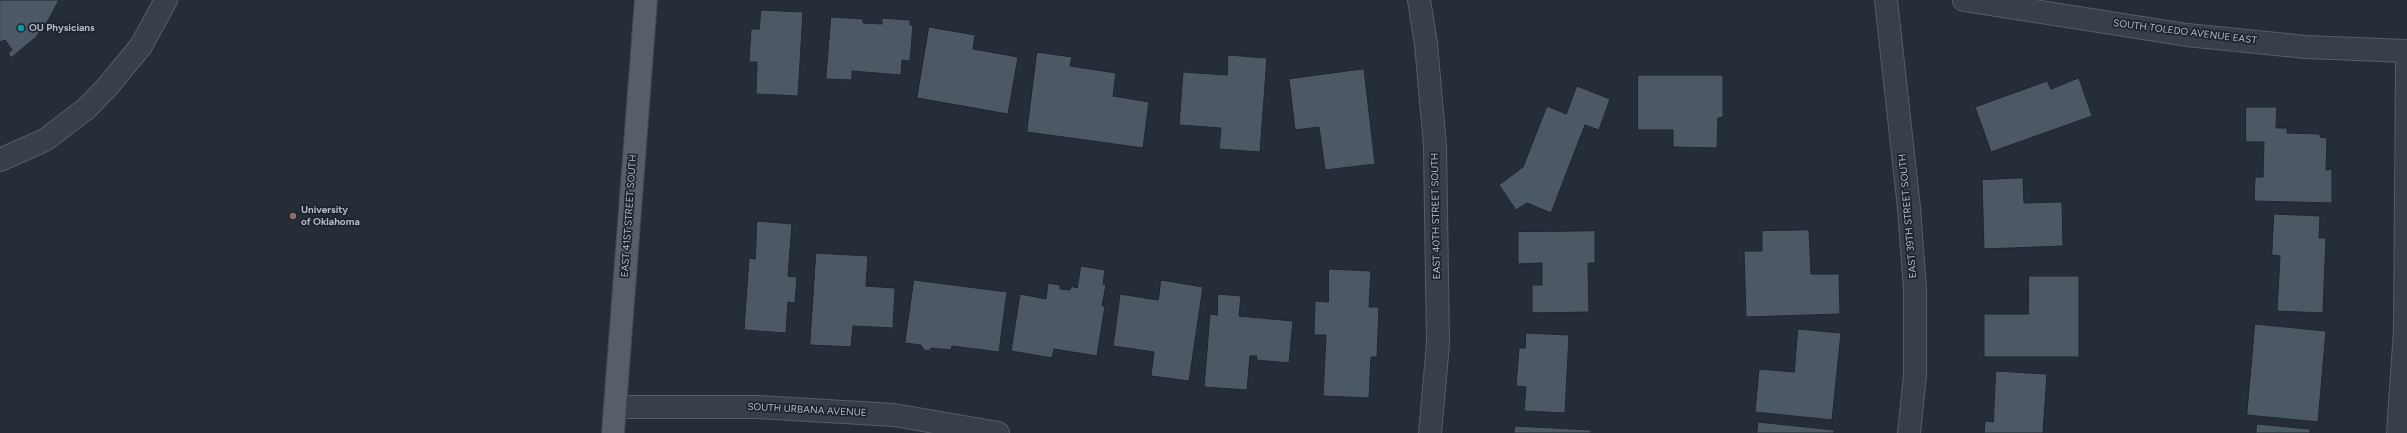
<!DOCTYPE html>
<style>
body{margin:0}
canvas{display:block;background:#242d38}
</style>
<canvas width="2407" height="433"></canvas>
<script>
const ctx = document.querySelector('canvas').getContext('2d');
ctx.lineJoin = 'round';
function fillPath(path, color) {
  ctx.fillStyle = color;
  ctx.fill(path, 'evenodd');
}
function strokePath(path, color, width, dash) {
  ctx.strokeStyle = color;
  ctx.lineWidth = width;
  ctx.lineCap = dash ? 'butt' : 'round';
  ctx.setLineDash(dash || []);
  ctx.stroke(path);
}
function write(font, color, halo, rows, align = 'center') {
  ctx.font = font + ' Figtree,sans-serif';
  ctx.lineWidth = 3.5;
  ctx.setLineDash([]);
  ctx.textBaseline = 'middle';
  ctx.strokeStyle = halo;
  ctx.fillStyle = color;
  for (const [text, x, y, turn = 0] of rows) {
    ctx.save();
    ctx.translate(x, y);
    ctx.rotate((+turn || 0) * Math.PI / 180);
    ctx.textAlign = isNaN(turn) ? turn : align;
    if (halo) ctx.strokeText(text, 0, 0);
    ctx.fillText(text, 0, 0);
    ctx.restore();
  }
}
const building = new Path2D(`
 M0,0H59L49,19L36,37L11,58L8,53L12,50L5,40L0,42Z
 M761,10L803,12L798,96L756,94L757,62H749L751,29H759Z
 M831,17L863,19V23L882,24V18L910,20V25H913L910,61L902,60L901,75L852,71V80L826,79Z
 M929,27L975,35L973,49L1018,57L1008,114L917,98Z
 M1037,52L1072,57L1070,66L1116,73L1113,96L1149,102L1143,148L1027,132Z
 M1228,55L1267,58L1260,152L1219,149L1221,128L1179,125L1183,72L1227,75Z
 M1364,69L1375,164L1325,170L1319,127L1295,130L1289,79Z
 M1638,75H1723V117L1718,118L1717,148L1673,147V130H1638Z
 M2079,78L2092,116L1991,152L1975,107L2047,81L2051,89Z
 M1577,86L1610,99L1599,130L1585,125L1551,213L1527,203L1516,210L1499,185L1523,167L1547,106L1566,114Z
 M2246,107H2277L2276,128H2287V133L2320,134V137L2327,138L2326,170L2332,169V203L2254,201L2255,177H2263L2264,142H2246Z
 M2023,178L2024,203L2062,202L2063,246L1984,249L1982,180Z
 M2274,214L2320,216L2319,238H2326L2323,313L2277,311L2280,256L2272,255Z
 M757,221L792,224L788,276L797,277L795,303L788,302L786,333L744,330L749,258L755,259Z
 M1809,230L1811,274H1839L1840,314L1746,317L1744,251H1762V231Z
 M1595,231V263H1588L1589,312L1532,313V285H1542V263L1518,264V232Z
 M816,253L868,256L866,286L895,288L893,328L853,326L851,347L810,345Z
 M1081,266L1105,270L1103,284L1106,285L1102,306H1105L1097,356L1054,349L1052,358L1011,351L1020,294L1046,299L1048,283L1060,285V289L1070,290L1071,286L1077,288Z
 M1329,269L1371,271L1369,307H1379L1377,357H1371L1369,398L1323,396L1326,335H1314L1315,301L1328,302Z
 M2029,276H2079V357H1984V314H2028Z
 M914,280L1007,292L999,352L952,346L951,350L931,348L929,351L924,350L921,345L905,343Z
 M1161,280L1203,287L1189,381L1151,376L1154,352L1113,346L1120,294L1158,300Z
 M1218,294L1241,296L1239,316L1293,321L1289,363L1256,360L1257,356H1250L1247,390L1204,387L1210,314L1217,315Z
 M2255,324L2326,331L2318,422L2247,415Z
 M1798,329L1841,333L1832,420L1755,412L1759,369L1794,372Z
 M1526,333L1569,335L1565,413L1524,411L1526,387L1516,386L1519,348H1525Z
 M1996,371L2047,374L2043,433H1984L1985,421L1993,422Z
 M1758,422L1834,430V433H1757Z
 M2257,424L2310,429V433H2256Z
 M1515,426L1591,430V433H1514Z`);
fillPath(building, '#4c5863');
strokePath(building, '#1f262f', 1);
const minor = new Path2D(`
 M1419,0L1426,44L1435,146L1438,344L1430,433
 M1886,0L1909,208L1915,289V375L1909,433
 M1964,0L2187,35L2306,47L2407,51
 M0,160L45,140L87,108L108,86L141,46L166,0
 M615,407H758L894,415L998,433
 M2398,433L2405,330L2407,65`);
const major = new Path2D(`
 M613,433L646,0`);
strokePath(minor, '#555d66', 24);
strokePath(major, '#414851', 24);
strokePath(minor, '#373f49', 22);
strokePath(major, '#555e69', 22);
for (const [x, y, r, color] of [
 [21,28,4,"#0f9aa8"],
 [293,216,4,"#8d6e63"]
]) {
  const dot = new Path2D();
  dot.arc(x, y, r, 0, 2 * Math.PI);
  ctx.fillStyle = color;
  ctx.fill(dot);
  strokePath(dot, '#1d242d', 1.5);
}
write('bold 10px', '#b2bac4', '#1d242d', [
 ["OU Physicians",29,28],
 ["University",301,210],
 ["of Oklahoma",301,222]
], 'left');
write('10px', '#b2bac4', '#1d242d', [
 ["SOUTH TOLEDO AVENUE EAST",2185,32,7],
 ["EAST 41ST STREET SOUTH",629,216,-86],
 ["EAST 40TH STREET SOUTH",1436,216,-91],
 ["EAST 39TH STREET SOUTH",1908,216,-95],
 ["SOUTH URBANA AVENUE",807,410,3]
]);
</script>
